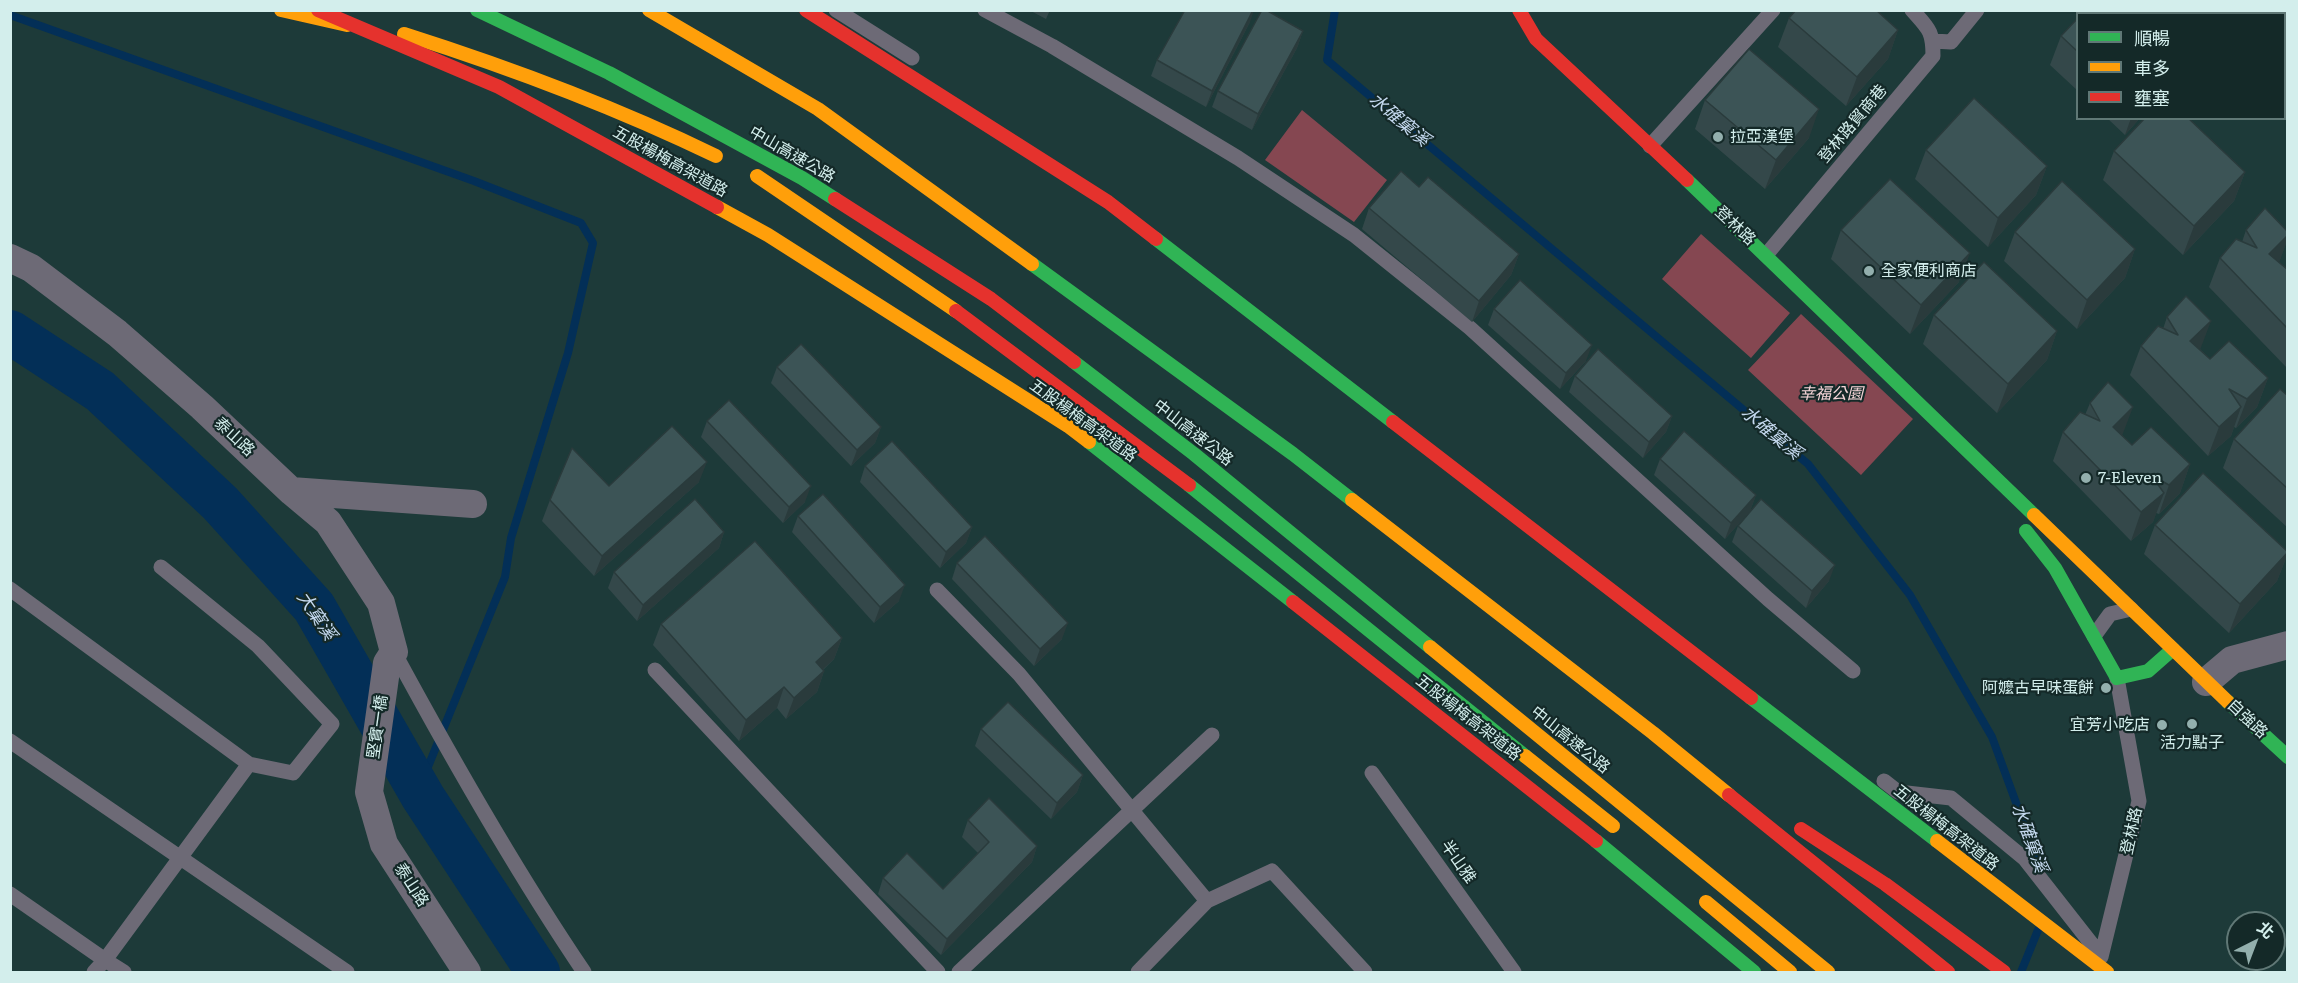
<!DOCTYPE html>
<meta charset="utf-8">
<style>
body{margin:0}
#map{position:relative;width:2298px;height:983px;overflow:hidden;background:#1d3a39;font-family:Literata,"Noto Sans TC",serif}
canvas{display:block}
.frame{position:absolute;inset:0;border:12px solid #d3eeec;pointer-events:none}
.legend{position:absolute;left:2076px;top:12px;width:210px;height:108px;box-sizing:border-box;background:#142928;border:2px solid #607876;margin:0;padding:8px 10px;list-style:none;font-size:18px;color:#d3eeec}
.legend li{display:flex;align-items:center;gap:12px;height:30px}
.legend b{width:30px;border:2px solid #607876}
.north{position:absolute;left:2226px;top:911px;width:60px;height:60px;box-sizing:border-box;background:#142928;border:2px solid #607876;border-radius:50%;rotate:42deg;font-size:16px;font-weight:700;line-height:24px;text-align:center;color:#d3eeec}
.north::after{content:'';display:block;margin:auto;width:21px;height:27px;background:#93afad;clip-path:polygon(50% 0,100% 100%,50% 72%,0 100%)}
</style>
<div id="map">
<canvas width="2298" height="983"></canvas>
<div class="frame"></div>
<ul class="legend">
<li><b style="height:8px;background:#30b455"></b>順暢</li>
<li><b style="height:8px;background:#ff9f0a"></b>車多</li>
<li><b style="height:8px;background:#e5322d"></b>壅塞</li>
</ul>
<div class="north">北</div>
</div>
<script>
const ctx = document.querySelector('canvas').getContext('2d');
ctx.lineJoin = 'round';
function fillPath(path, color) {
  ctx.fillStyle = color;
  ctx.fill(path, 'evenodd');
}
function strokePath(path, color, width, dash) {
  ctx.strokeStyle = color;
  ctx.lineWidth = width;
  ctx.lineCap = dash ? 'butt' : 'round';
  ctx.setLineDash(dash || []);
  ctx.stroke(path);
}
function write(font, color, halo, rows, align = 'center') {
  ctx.font = font + ' Literata,"Noto Sans TC",serif';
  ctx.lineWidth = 4.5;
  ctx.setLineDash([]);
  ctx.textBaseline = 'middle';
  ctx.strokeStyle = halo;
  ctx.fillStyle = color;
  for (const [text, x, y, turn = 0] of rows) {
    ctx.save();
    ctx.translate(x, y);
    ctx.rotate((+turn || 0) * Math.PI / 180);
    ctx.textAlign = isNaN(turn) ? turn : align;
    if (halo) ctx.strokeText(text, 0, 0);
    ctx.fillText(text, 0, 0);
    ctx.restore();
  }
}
fillPath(new Path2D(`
 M1302,110L1387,180L1354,222L1265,160Z
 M1701,234L1790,313L1751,358L1662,279Z
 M1801,314L1913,419L1861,475L1748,370Z`), '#854751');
strokePath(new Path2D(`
 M1335,10L1327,60L1808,464L1910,595L1992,737L2041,871
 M10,15L474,181L581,223L593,243L568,353L511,538L505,577L419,789
 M2021,972L2038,930`), '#032f57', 8);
strokePath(new Path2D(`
 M10,332L100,391L220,503L314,607L423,797L538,972`), '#032f57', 44);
strokePath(new Path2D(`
 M836,10L912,58
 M985,10L1052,46L1238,158L1354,235L1470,328L1768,599L1853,671
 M1933,41L1951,42L1977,10
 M1650,146L1773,10
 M1766,255L1933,56C1933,31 1929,29 1912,10
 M10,589L249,764
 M937,590L1019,674L1207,901L1138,972
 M2094,636L2110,614L2131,609
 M394,652C453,761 515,870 584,972
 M655,670L938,972
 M10,741L347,972
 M1372,773L1514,972
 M1884,781L1898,792L1951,798L2025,859L2094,947
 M10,894L105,960L249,764L293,773L332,724L258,646L161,567
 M1207,901L1272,871L1365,972
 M2101,957L2139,801L2117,678
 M94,972L105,960L124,972
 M959,972L1212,735`), '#6d6a76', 15);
strokePath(new Path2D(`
 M10,258L31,268L117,333L202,407L291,491L328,522L381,603L394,652L387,663L369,792L384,844L467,972
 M291,491L473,504
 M2206,682L2232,660L2288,645`), '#6d6a76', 28);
strokePath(new Path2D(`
 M477,10L609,73L802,178L835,199
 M1687,180L2034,515
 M1156,239L1393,422
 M1032,264L1293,454L1352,500
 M1074,362L1194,454L1430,647
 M1189,485L1525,756
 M2026,531L2055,568L2117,678L2148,671L2173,649
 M1751,698L1937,841
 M2228,702L2288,757`), '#30b455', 14);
strokePath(new Path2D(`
 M281,10L347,25
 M649,10L818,109L1032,264
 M404,34C511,68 615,107 716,156
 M757,176L956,311
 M1352,500L1653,733L1729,795
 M2034,515L2228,702
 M1430,647L1828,972
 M1525,756L1613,826
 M1937,841L2107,972
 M1706,902L1790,972`), '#ff9f0a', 14);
strokePath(new Path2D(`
 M806,10L1108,202L1156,239
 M1519,10L1536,39L1687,180
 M835,199L991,299L1074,362
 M956,311L1189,485
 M1393,422L1751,698
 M1729,795L1948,972
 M1801,829L1885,884L2004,972`), '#e5322d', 14);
strokePath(new Path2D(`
 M1089,442L1293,602
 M1596,841L1754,972`), '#30b455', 14);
strokePath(new Path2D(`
 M717,207L768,235L1068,426L1089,442`), '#ff9f0a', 14);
strokePath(new Path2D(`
 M318,10L499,87L717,207
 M1293,602L1596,841`), '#e5322d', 14);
fillPath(new Path2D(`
 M1029,10H1050L1046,19Z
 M1789,18L1898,30L1888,59L1846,106L1778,47Z
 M2078,18V91L2050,65L2061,36Z
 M1250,22L1206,107L1151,76L1157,60Z
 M1303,31L1297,48L1252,130L1212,107L1218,91Z
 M1705,100L1809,138L1765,189L1695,129Z
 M2107,118H2140L2125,135Z
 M1926,150L2047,166L2036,195L1988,247L1915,179Z
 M2114,151L2245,172L2234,201L2183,255L2103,180Z
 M1419,187L1519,254L1511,275L1472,322L1362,229L1369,208Z
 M1841,230L1959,282L1910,334L1831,259Z
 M2246,230L2288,232V238L2279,262L2288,270L2287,368L2209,287L2220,258L2242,242Z
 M2015,232L2135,249L2125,278L2077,329L2004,261Z
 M1494,309L1586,361L1560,389L1488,325Z
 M1934,315L2057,331L2047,360L1997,413L1923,344Z
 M2167,317L2210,359L2268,378L2257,407L2236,428L2234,427L2231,436L2208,456L2130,375L2141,346L2163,329Z
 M777,367L881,427L875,443L851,466L771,383Z
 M1575,376L1672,416L1666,432L1643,458L1569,392Z
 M2288,396V528L2223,468L2234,439Z
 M2090,403L2132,445L2190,464L2180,493L2159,514L2156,513L2153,522L2131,541L2053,461L2063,432L2085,415Z
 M707,421L805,502L783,523L701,437Z
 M1660,459L1756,495L1750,511L1725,539L1654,475Z
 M865,466L972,527L966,543L940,568L860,482Z
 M699,482L594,576L542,521L550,500L609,486Z
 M798,516L899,601L874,623L792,532Z
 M2155,525L2288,552V553L2277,581L2229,633L2144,554Z
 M1738,526L1829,581L1806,608L1732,542Z
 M724,532L719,548L637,621L608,588L614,572Z
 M957,563L1062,639L1034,666L952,579Z
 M661,624L842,638L834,659L823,670L824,671L817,692L786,719L777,708L739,741L653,645Z
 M981,729L1083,775L1077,792L1051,819L975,746Z
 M968,820L1037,846L1032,862L941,955L878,894L883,878L943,889L978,853L962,837Z`), '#34484a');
fillPath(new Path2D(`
 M1253,10H1254L1250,22L1206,107L1212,91Z
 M1898,30L1888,59L1846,106L1857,77Z
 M1303,31L1297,48L1252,130L1258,114Z
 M1819,109L1809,138L1765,189L1776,160Z
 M2131,118H2140L2125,135Z
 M2047,166L2036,195L1988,247L1998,218Z
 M2245,172L2234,201L2183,255L2194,226Z
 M2288,235V238L2279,263L2269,254Z
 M2135,249L2125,278L2077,329L2087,300Z
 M1970,253L1959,282L1910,334L1921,305Z
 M1519,254L1511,275L1472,322L1479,301Z
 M2211,321L2200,350L2190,341Z
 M2057,331L2047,360L1997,413L2008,384Z
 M1592,345L1586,361L1560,389L1566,373Z
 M2268,378L2257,407L2236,428L2247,399Z
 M2133,407L2122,436L2113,427Z
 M2241,407L2231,436L2208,456L2219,427Z
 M1672,416L1666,432L1643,458L1649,442Z
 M881,427L875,443L851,466L857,450Z
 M707,462L699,482L594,576L602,556Z
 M2190,464L2180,493L2159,514L2169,485Z
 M811,486L805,502L783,523L789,507Z
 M2164,493L2153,522L2131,541L2141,512Z
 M1756,495L1750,511L1725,539L1731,523Z
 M972,527L966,543L940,568L946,552Z
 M724,532L719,548L637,621L643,605Z
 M2288,553L2277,581L2229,633L2240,604Z
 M1835,565L1829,581L1806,608L1812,591Z
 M905,585L899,601L874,623L880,607Z
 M1068,623L1062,639L1034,666L1040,649Z
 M842,638L834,659L808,683L816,662Z
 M824,671L817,692L786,719L794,698Z
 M784,687L777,708L739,741L746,720Z
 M1083,775L1077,792L1051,819L1057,803Z
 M1037,846L1032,862L941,955L947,939Z`), '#2a3b3c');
const building = new Path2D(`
 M1185,10H1253L1212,91L1157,60Z
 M1262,10H1266L1303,31L1258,114L1218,91Z
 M1796,10H1876L1898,30L1857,77L1789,18Z
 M2084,10H2132L2135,14H2081Z
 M2078,18V52L2061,36Z
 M1749,49L1819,109L1776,160L1705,100Z
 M1974,98L2047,166L1998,218L1926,150Z
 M2145,118H2188L2245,172L2194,226L2114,151Z
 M1401,171L1419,187L1428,177L1519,254L1479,301L1369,208Z
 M1890,179L1970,253L1921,305L1841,230Z
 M2062,181L2135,249L2087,300L2015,232Z
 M2265,208L2288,232V235L2269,254L2288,270V329L2220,258L2236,239L2257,248L2246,230Z
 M1984,262L2057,331L2008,384L1934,315Z
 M1520,280L1592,345L1566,373L1494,309Z
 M2186,296L2211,321L2190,341L2210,359L2229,341L2268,378L2247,399L2229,389L2241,407L2219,427L2141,346L2158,326L2178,335L2167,317Z
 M801,344L881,427L857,450L777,367Z
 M1598,349L1672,416L1649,442L1575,376Z
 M2108,382L2133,407L2113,427L2132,445L2151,427L2190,464L2169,485L2151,475L2164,493L2141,512L2063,432L2080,412L2100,421L2090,403Z
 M2280,389L2288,396V489L2234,439Z
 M729,400L811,486L789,507L707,421Z
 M672,426L707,462L602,556L550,500L572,448L609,486Z
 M1684,431L1756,495L1731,523L1660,459Z
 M892,441L972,527L946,552L865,466Z
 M2203,473L2288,552L2240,604L2155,525Z
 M823,494L905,585L880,607L798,516Z
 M695,499L724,532L643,605L614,572Z
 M1761,499L1835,565L1812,591L1738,526Z
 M985,536L1068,623L1040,649L957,563Z
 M755,541L842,638L816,662L824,671L794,698L784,687L746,720L661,624Z
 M1008,702L1083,775L1057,803L981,729Z
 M989,798L1037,846L947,939L883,878L907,853L943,889L989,842L968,820Z`);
fillPath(building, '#3c5456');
strokePath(building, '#2a3b3c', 1.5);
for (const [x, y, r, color] of [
 [1718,137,6,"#93afad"],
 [1869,271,6,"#93afad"],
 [2086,478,6,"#93afad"],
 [2106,688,6,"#93afad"],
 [2192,724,6,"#93afad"],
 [2162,725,6,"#93afad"]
]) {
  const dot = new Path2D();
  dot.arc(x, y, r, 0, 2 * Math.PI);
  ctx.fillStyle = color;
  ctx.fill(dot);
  strokePath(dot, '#142928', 2);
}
write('16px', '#d3eeec', '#142928', [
 ["登林路貿商巷",1853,124,-50],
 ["中山高速公路",792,155,30],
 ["五股楊梅高架道路",670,162,29],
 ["登林路",1735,226,43],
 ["五股楊梅高架道路",1083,421,36],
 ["中山高速公路",1193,433,38],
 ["泰山路",234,437,43],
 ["五股楊梅高架道路",1468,718,38],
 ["自強路",2247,719,43],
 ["堅實一橋",378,727,-82],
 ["中山高速公路",1570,740,39],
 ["五股楊梅高架道路",1946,828,38],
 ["登林路",2132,831,-78],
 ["半山雅",1458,862,55],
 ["泰山路",411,885,57]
]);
write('16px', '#d3eeec', '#142928', [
 ["拉亞漢堡",1730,137],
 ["全家便利商店",1881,271],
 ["7-Eleven",2098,478],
 ["阿嬤古早味蛋餅",2094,688,"right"],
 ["宜芳小吃店",2150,725,"right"],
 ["活力點子",2192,743,"center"]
], 'left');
write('italic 16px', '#f6d5d8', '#142928', [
 ["幸福公園",1831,394]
]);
write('italic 18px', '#c5d9ef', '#142928', [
 ["水確窠溪",1399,120,40],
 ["水確窠溪",1771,433,40],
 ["大窠溪",316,616,56],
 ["水確窠溪",2029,838,70]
]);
</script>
